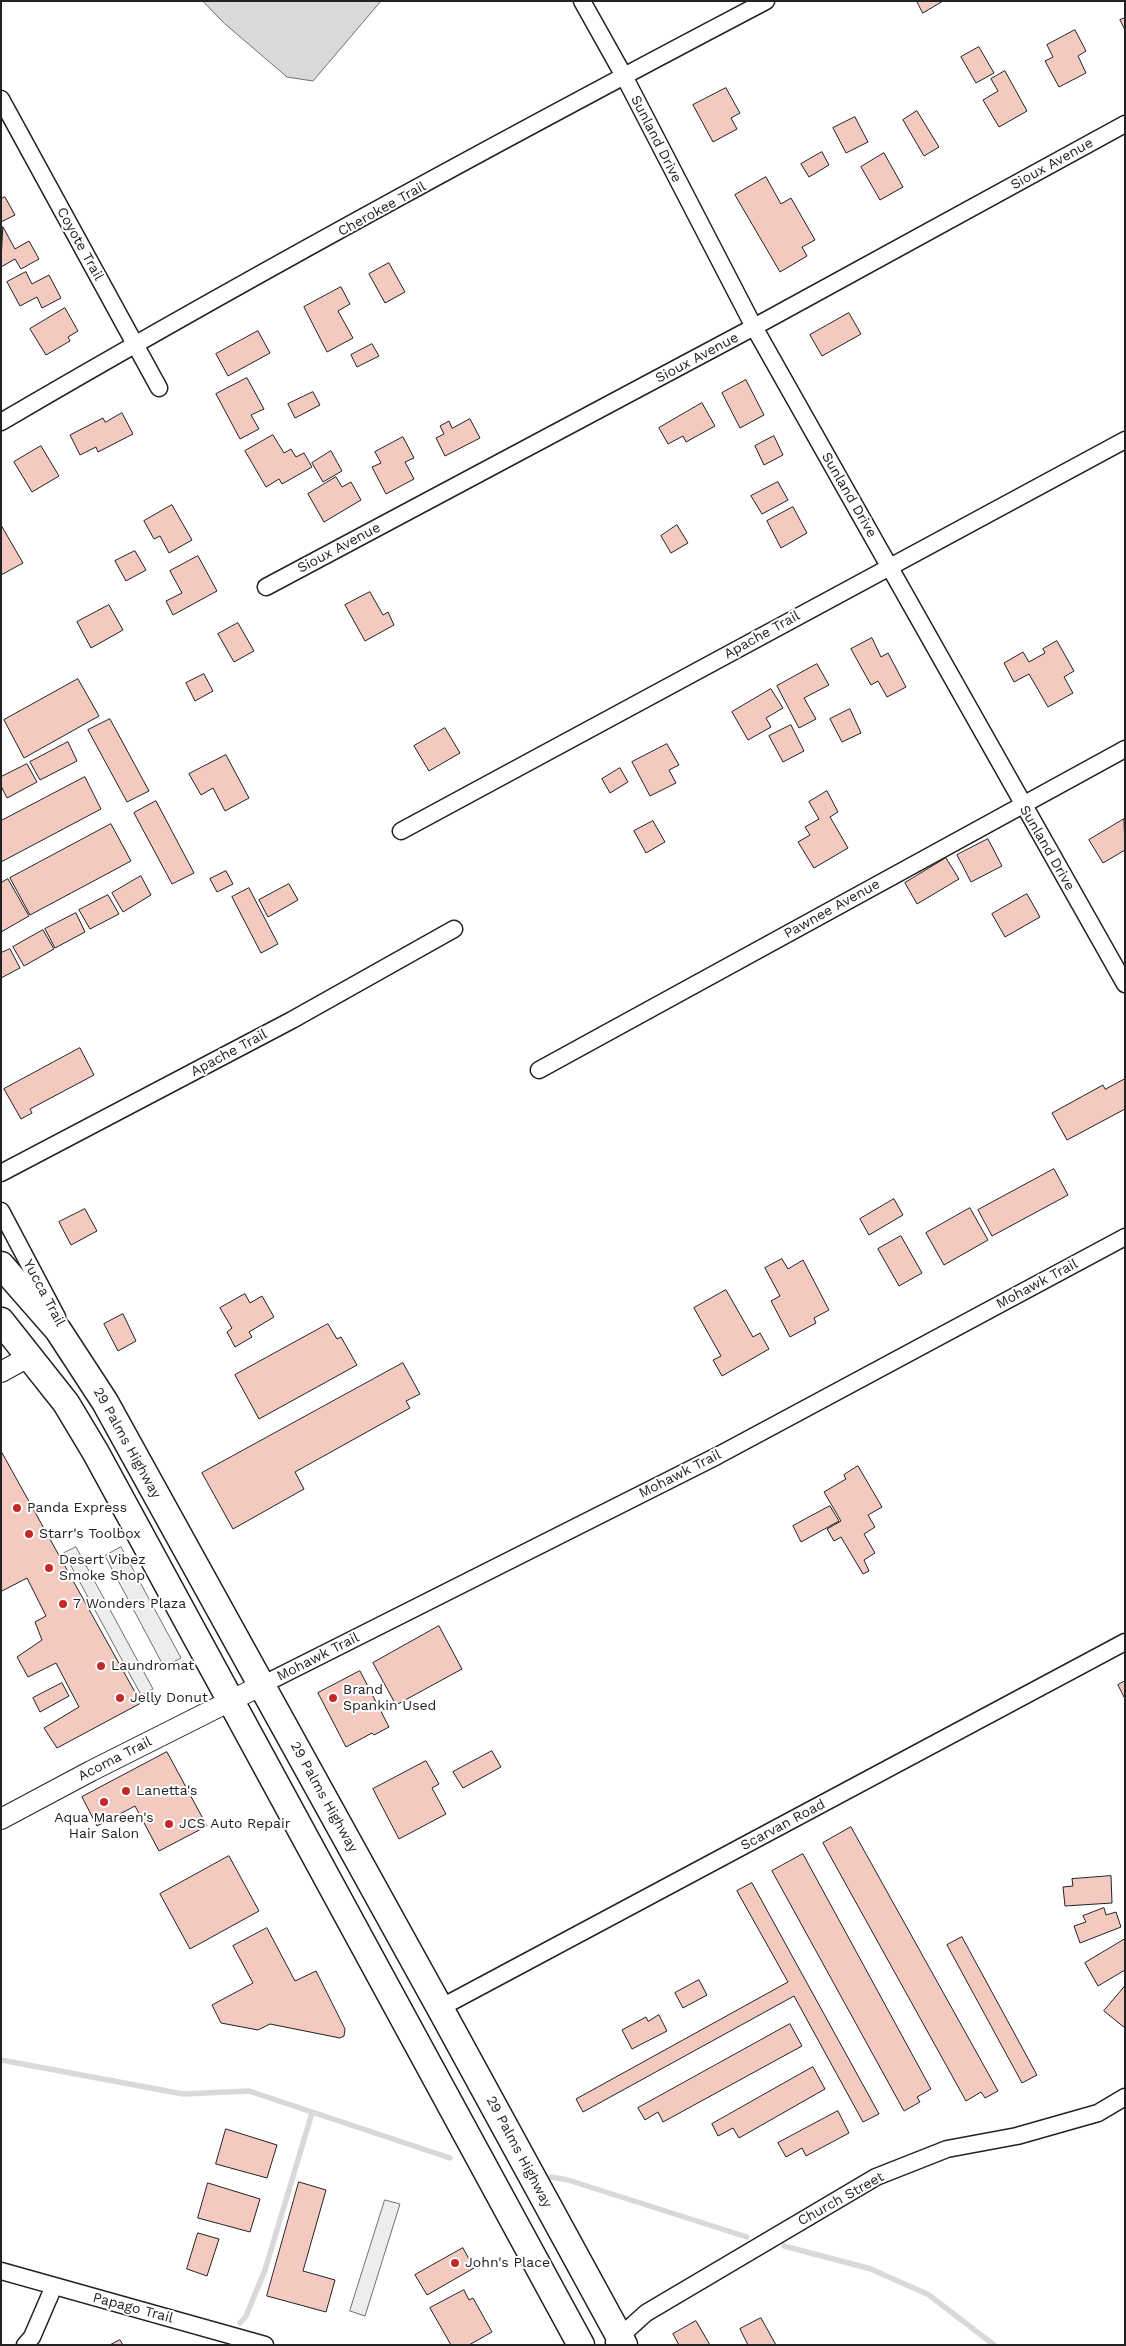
<!DOCTYPE html>
<style>
body{margin:0}
#map{position:relative;width:1126px;height:2346px;overflow:hidden;background:#fff;font-family:"Work Sans",sans-serif}
canvas{display:block}
.frame{position:absolute;inset:0;border:2px solid #222;pointer-events:none}
</style>
<div id="map">
<canvas width="1126" height="2346"></canvas>
<div class="frame"></div>
</div>
<script>
const ctx = document.querySelector('canvas').getContext('2d');
ctx.lineJoin = 'round';
function fillPath(path, color) {
  ctx.fillStyle = color;
  ctx.fill(path, 'evenodd');
}
function strokePath(path, color, width, dash) {
  ctx.strokeStyle = color;
  ctx.lineWidth = width;
  ctx.lineCap = dash ? 'butt' : 'round';
  ctx.setLineDash(dash || []);
  ctx.stroke(path);
}
function write(font, color, halo, rows, align = 'center') {
  ctx.font = font + ' "Work Sans",sans-serif';
  ctx.lineWidth = 4;
  ctx.setLineDash([]);
  ctx.textBaseline = 'middle';
  ctx.strokeStyle = halo;
  ctx.fillStyle = color;
  for (const [text, x, y, turn = 0] of rows) {
    ctx.save();
    ctx.translate(x, y);
    ctx.rotate((+turn || 0) * Math.PI / 180);
    ctx.textAlign = isNaN(turn) ? turn : align;
    if (halo) ctx.strokeText(text, 0, 0);
    ctx.fillText(text, 0, 0);
    ctx.restore();
  }
}
const parking = new Path2D(`
 M76,1547L153,1689L141,1695L64,1553Z
 M121,1547L181,1658L164,1667L105,1556Z
 M385,2200L400,2204L365,2316L350,2311Z`);
fillPath(parking, '#ededed');
strokePath(parking, '#6f6f6f', 1);
const water = new Path2D(`
 M203,1H381L313,81L287,77L225,24Z`);
fillPath(water, '#d9d9d9');
strokePath(water, '#6f6f6f', 1);
strokePath(new Path2D(`
 M1,2060L183,2094L249,2091L450,2158
 M551,2177L568,2180L747,2237
 M784,2246L871,2269L929,2295L994,2345
 M240,2323L246,2316L265,2270L312,2113`), '#d9d9d9', 5.5);
const building = new Path2D(`
 M917,1H943L923,13Z
 M1125,18V30L1120,20Z
 M1075,30L1086,51L1078,56L1086,73L1059,87L1045,61L1053,57L1047,45Z
 M979,47L994,73L976,83L961,57Z
 M1005,71L1027,111L999,127L983,100L998,91L991,79Z
 M726,88L740,113L731,118L737,129L713,142L693,105Z
 M917,111L939,147L924,156L903,120Z
 M855,117L868,142L846,153L833,128Z
 M822,152L829,165L809,177L801,164Z
 M884,153L903,187L880,200L861,167Z
 M766,177L781,204L791,198L815,240L802,247L807,256L780,272L735,195Z
 M5,197L15,215L1,222V199Z
 M3,227L15,249L29,241L39,259L21,269L15,259L1,267Z
 M389,263L405,292L385,303L369,274Z
 M26,272L32,284L49,275L61,298L42,308L37,297L20,306L7,282Z
 M341,287L350,304L338,311L353,338L327,352L304,307Z
 M65,308L78,331L68,337L70,341L46,355L30,329Z
 M849,313L861,334L822,356L810,335Z
 M258,331L270,353L228,376L216,354Z
 M372,344L379,356L357,367L351,355Z
 M247,378L264,409L251,415L259,429L240,439L216,394Z
 M746,380L764,415L740,428L722,393Z
 M313,392L320,405L295,418L288,404Z
 M702,403L715,426L686,442L683,436L668,444L659,428Z
 M122,413L133,434L98,452L96,447L80,455L70,435L103,418L105,422Z
 M470,419L480,438L445,456L436,438L444,434L440,426L449,421L452,428Z
 M273,435L284,453L291,449L296,457L304,453L312,467L282,484L279,479L266,487L245,451Z
 M774,436L783,455L764,465L755,446Z
 M403,437L414,458L405,462L414,479L386,494L372,467L381,463L375,452Z
 M41,446L59,476L32,492L14,462Z
 M331,451L342,471L323,482L312,463Z
 M336,477L342,487L351,482L361,500L324,522L308,494Z
 M778,482L788,500L762,514L751,496Z
 M172,505L192,540L169,553L160,536L154,539L144,521Z
 M793,507L807,533L781,548L767,521Z
 M1,525L23,563L1,575Z
 M677,525L688,543L671,553L661,536Z
 M135,551L146,570L126,581L115,561Z
 M198,556L217,591L173,615L166,601L182,593L170,571Z
 M370,592L383,615L388,612L394,625L365,641L345,605Z
 M109,605L123,630L91,648L77,622Z
 M238,623L254,651L234,662L218,634Z
 M872,638L881,657L888,653L906,687L887,697L878,681L871,685L851,649Z
 M1057,641L1074,671L1064,677L1073,693L1048,707L1029,674L1014,682L1004,663L1023,652L1029,662L1045,653L1043,649Z
 M817,664L829,685L804,698L816,719L799,728L777,686Z
 M204,674L213,691L195,701L186,683Z
 M78,679L99,716L24,758L4,720Z
 M771,689L783,708L766,718L771,727L748,740L732,712Z
 M850,709L861,733L842,742L830,719Z
 M110,719L149,791L127,802L88,730Z
 M791,725L804,751L783,762L769,736Z
 M445,728L460,753L429,771L414,746Z
 M68,742L77,761L40,780L30,762Z
 M667,744L679,765L669,770L676,783L650,796L632,762Z
 M226,755L249,798L225,811L213,788L201,795L189,774Z
 M27,764L37,782L7,798L1,786V777Z
 M620,768L628,782L610,793L602,779Z
 M85,777L101,809L1,862V821Z
 M827,791L838,812L830,817L848,848L814,868L798,842L810,835L805,827L819,819L809,802Z
 M156,801L194,873L172,884L134,813Z
 M1124,819L1125,850L1103,863L1089,840Z
 M653,821L665,842L646,853L634,831Z
 M111,824L131,861L30,915L10,878Z
 M988,839L1002,866L971,882L957,855Z
 M946,858L959,879L917,904L905,883Z
 M226,871L233,884L217,892L210,879Z
 M141,876L151,895L123,912L112,893Z
 M8,879L29,916L1,932V883Z
 M289,884L298,900L268,917L259,900Z
 M249,888L278,944L261,953L232,897Z
 M1027,894L1040,917L1005,937L992,914Z
 M108,895L119,914L90,929L79,910Z
 M76,913L85,932L55,948L45,929Z
 M43,930L54,949L24,966L13,947Z
 M10,949L20,968L1,978V953Z
 M80,1048L94,1075L30,1109L32,1113L21,1119L4,1089Z
 M1125,1079V1109L1067,1140L1052,1113L1103,1085L1105,1089Z
 M1054,1169L1068,1195L992,1236L978,1210Z
 M894,1199L903,1215L869,1235L860,1219Z
 M970,1208L988,1240L944,1265L926,1233Z
 M85,1209L97,1231L71,1245L59,1222Z
 M901,1236L922,1273L899,1286L878,1249Z
 M782,1259L788,1269L803,1260L829,1310L814,1318L816,1323L790,1337L771,1301L780,1296L765,1268Z
 M726,1290L753,1337L760,1333L769,1349L722,1376L713,1360L721,1356L694,1308Z
 M245,1294L250,1303L262,1296L274,1317L249,1332L252,1337L235,1347L227,1332L232,1328L220,1308Z
 M123,1314L136,1341L118,1351L104,1324Z
 M328,1324L337,1339L341,1337L357,1365L259,1419L235,1375Z
 M403,1363L420,1394L406,1401L410,1408L295,1472L304,1489L233,1529L202,1473Z
 M1,1451L141,1703L57,1748L44,1728L79,1707L56,1663L28,1677L17,1657L42,1640L35,1622L46,1616L27,1578L2,1591L1,1590Z
 M858,1466L882,1507L868,1515L875,1527L864,1534L875,1553L864,1560L869,1571L863,1574L841,1537L834,1541L827,1529L841,1521L824,1492L846,1479L844,1475Z
 M830,1506L839,1521L801,1542L793,1526Z
 M439,1626L462,1669L396,1705L373,1663Z
 M360,1671L389,1727L374,1735L372,1733L346,1747L318,1693Z
 M1125,1681V1699L1118,1685Z
 M62,1683L69,1696L40,1712L33,1698Z
 M492,1751L501,1767L463,1788L453,1772Z
 M167,1752L207,1826L159,1851L135,1806L97,1826L82,1797Z
 M426,1761L439,1784L432,1788L446,1814L399,1839L373,1789Z
 M851,1827L998,2091L985,2098L981,2092L966,2101L823,1843Z
 M803,1854L931,2089L917,2097L920,2102L904,2111L772,1871Z
 M229,1856L259,1911L190,1949L160,1894Z
 M1111,1876L1112,1903L1065,1906L1063,1887L1073,1886L1072,1879Z
 M752,1883L879,2114L863,2122L794,1996L583,2112L576,2099L788,1982L737,1891Z
 M1104,1908L1106,1915L1116,1912L1121,1927L1080,1943L1074,1926L1086,1922L1083,1916Z
 M267,1928L295,1981L316,1971L345,2029L344,2036L340,2038L270,2024L258,2030L221,2023L212,2005L253,1983L233,1946Z
 M962,1937L1037,2075L1022,2083L947,1945Z
 M1125,1939V1970L1098,1986L1085,1963Z
 M699,1980L707,1995L683,2008L675,1993Z
 M1125,1986V2028L1104,2011Z
 M659,2015L667,2031L632,2049L622,2030L646,2017L648,2021Z
 M790,2024L802,2046L663,2122L658,2112L645,2120L638,2108Z
 M813,2067L825,2089L739,2138L733,2128L718,2136L712,2124Z
 M838,2111L849,2133L806,2156L802,2148L786,2157L778,2143Z
 M226,2129L277,2145L267,2178L216,2164Z
 M299,2182L326,2190L303,2271L335,2280L326,2312L267,2296Z
 M208,2183L260,2199L250,2232L198,2218Z
 M198,2233L219,2239L207,2276L187,2269Z
 M463,2248L474,2268L427,2295L415,2275Z
 M464,2290L469,2300L473,2298L492,2332L469,2345H451L430,2308Z
 M761,2318L776,2345H748L740,2329Z
 M696,2321L710,2345H679L673,2334Z
 M120,2340L123,2345H110Z`);
fillPath(building, '#f3c9c0');
strokePath(building, '#222', 1);
const minor = new Path2D(`
 M582,1L624,76L754,327L1125,984
 M1,99L159,388
 M1,422C252,275 509,136 766,1
 M266,587L754,327L1125,124
 M401,831L1125,440
 M539,1070L1125,749
 M1,1173L292,1020L454,929
 M1,1211L57,1317
 M262,1685L717,1456L1125,1237
 M440,2008L1125,1642
 M1,2271L265,2345
 M614,2342L646,2313L876,2177L947,2149L1017,2136L1098,2113L1125,2097
 M25,2345L32,2337L54,2286`);
const tertiary = new Path2D(`
 M1,1372L30,1356
 M1,1819L91,1771L262,1685`);
const primary = new Path2D(`
 M1,1265L58,1330L105,1402L440,2008L624,2345
 M1,1321L66,1403L96,1453L581,2345`);
strokePath(minor, '#222', 19);
strokePath(tertiary, '#222', 22);
strokePath(primary, '#222', 29);
strokePath(minor, '#fff', 16);
strokePath(tertiary, '#fff', 20);
strokePath(primary, '#fff', 26);
for (const [x, y, r, color] of [
 [17,1508,5,"#c62828"],
 [29,1534,5,"#c62828"],
 [49,1568,5,"#c62828"],
 [63,1604,5,"#c62828"],
 [101,1666,5,"#c62828"],
 [120,1698,5,"#c62828"],
 [333,1698,5,"#c62828"],
 [126,1791,5,"#c62828"],
 [104,1802,5,"#c62828"],
 [169,1824,5,"#c62828"],
 [455,2263,5,"#c62828"]
]) {
  const dot = new Path2D();
  dot.arc(x, y, r, 0, 2 * Math.PI);
  ctx.fillStyle = color;
  ctx.fill(dot);
  strokePath(dot, '#fff', 2);
}
write('14px', '#222', '#fff', [
 ["Sunland Drive",656,139,63],
 ["Sioux Avenue",1052,164,-29],
 ["Cherokee Trail",382,209,-29],
 ["Coyote Trail",80,244,61],
 ["Sioux Avenue",697,358,-28],
 ["Sunland Drive",849,495,60],
 ["Sioux Avenue",339,548,-28],
 ["Apache Trail",762,635,-29],
 ["Sunland Drive",1047,848,60],
 ["Pawnee Avenue",832,909,-29],
 ["Apache Trail",229,1053,-28],
 ["Mohawk Trail",1037,1284,-28],
 ["Yucca Trail",44,1293,62],
 ["29 Palms Highway",127,1443,61],
 ["Mohawk Trail",680,1474,-27],
 ["Mohawk Trail",318,1657,-27],
 ["Acoma Trail",115,1759,-27],
 ["29 Palms Highway",324,1797,61],
 ["Scarvan Road",783,1825,-28],
 ["29 Palms Highway",519,2152,62],
 ["Church Street",841,2199,-29],
 ["Papago Trail",133,2308,15]
]);
write('14px', '#222', '#fff', [
 ["Panda Express",27,1508],
 ["Starr's Toolbox",39,1534],
 ["Desert Vibez",59,1560],
 ["Smoke Shop",59,1576],
 ["7 Wonders Plaza",73,1604],
 ["Laundromat",111,1666],
 ["Brand",343,1690],
 ["Spankin Used",343,1706],
 ["Jelly Donut",130,1698],
 ["Lanetta's",136,1791],
 ["Aqua Mareen's",104,1818,"center"],
 ["Hair Salon",104,1834,"center"],
 ["JCS Auto Repair",179,1824],
 ["John's Place",465,2263]
], 'left');
</script>
